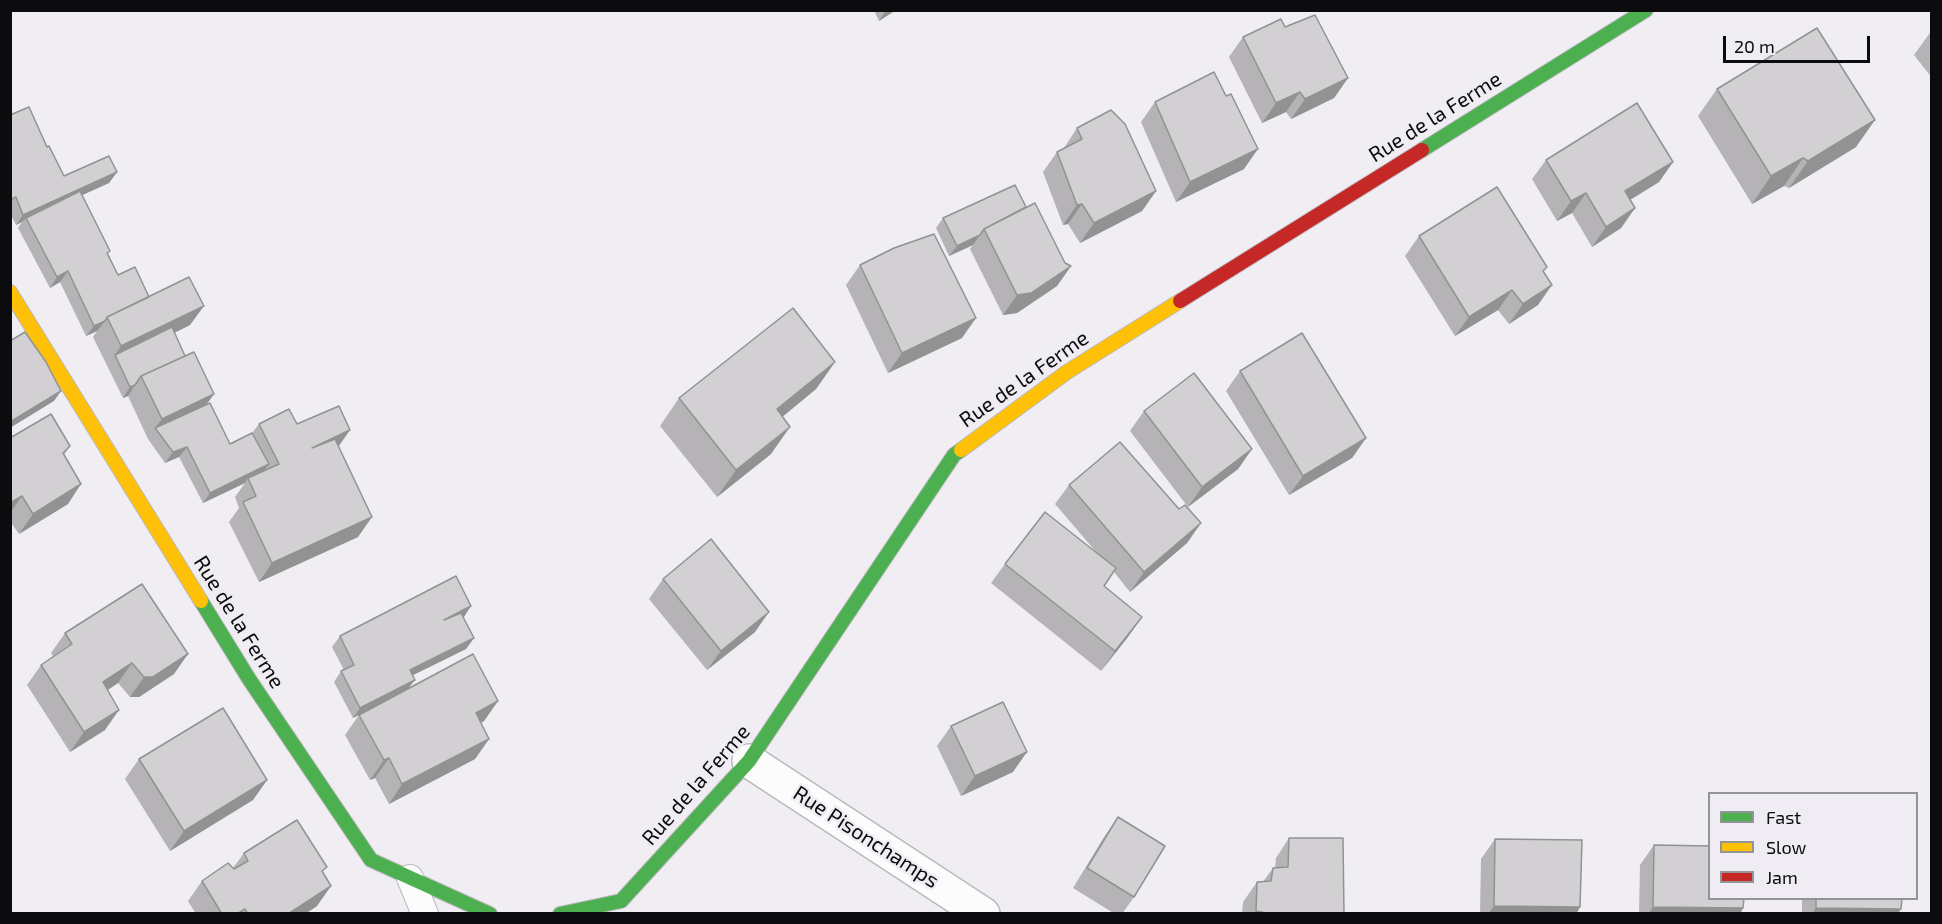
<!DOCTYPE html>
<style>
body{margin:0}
#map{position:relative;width:1942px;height:924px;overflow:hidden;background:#f0eef2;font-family:"Exo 2",sans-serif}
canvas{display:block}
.frame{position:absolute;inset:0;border:12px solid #0c0b0d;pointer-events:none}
.legend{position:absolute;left:1708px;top:792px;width:210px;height:108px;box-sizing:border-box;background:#efedf3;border:2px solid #949397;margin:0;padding:8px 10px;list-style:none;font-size:18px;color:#0c0b0d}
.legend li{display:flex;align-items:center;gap:12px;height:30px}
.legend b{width:30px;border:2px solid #949397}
.scale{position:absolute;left:1723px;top:36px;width:147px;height:27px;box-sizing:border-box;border:3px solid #0c0b0d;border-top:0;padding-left:8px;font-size:18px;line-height:21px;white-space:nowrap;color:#0c0b0d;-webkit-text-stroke:4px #efedf3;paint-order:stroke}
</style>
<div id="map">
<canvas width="1942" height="924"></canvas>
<div class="frame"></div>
<ul class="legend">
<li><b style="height:8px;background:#4caf50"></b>Fast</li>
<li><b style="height:8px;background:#ffc107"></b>Slow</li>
<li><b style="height:8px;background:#c62828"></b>Jam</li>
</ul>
<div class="scale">20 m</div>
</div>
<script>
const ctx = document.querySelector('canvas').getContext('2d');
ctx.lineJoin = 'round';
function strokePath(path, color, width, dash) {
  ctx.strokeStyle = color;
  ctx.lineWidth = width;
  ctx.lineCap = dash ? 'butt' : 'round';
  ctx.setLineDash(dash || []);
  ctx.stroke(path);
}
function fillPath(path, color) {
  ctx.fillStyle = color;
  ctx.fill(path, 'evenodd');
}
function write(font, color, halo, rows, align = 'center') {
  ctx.font = font + ' "Exo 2",sans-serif';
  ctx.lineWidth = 5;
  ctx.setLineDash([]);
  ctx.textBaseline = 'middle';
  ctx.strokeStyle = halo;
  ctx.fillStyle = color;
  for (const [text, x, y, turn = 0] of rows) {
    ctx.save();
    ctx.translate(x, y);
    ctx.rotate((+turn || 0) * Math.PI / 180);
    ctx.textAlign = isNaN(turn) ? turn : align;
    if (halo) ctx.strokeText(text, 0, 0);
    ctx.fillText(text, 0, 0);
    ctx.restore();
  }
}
const lane = new Path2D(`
 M410,878L425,914`);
const street = new Path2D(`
 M749,761L983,914`);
const fast = new Path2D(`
 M1422,150L1646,10
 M201,601L249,679L371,860L490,914
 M560,914L621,901L749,761L954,455L961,450`);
const slow = new Path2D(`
 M10,292L201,601
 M961,450L1067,372L1180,301`);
const jam = new Path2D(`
 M1180,301L1422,150`);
strokePath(lane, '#bbb9bc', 28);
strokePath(street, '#bbb9bc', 36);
strokePath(fast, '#bbb9bc', 16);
strokePath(slow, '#bbb9bc', 16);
strokePath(jam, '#bbb9bc', 16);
strokePath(lane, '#fdfcfd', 26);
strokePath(street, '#fdfcfd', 33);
strokePath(fast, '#4caf50', 14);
strokePath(slow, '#ffc107', 14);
strokePath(jam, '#c62828', 14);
fillPath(new Path2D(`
 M874,10H896L879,21Z
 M1285,27L1348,78L1334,98L1291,119L1286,112L1262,123L1229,57L1243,37Z
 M1932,30V78L1914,55Z
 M1717,89L1856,147L1789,188L1784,186L1752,204L1698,116Z
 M1155,102L1244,169L1176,202L1141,122Z
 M10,115L47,147L64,176L117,172L109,183L82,195L118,275L190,325L174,333L207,404L230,444L252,433L259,424H297L339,446L358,537L259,582L229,522L239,508L235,497L245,483L203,503L179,457L165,463L148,439L128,396L123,398L93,337L97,331L86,336L60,282L50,288L18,228L22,222L16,225L10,213Z
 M1077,128L1156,191L1142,211L1080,243L1068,224L1063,225L1043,172L1057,152L1064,148Z
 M1546,160L1673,162L1659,182L1630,200L1635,208L1621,228L1592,247L1572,213L1557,221L1532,179Z
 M1026,207L1065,263L1071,266L1057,286L1017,313L1003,315L970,249L973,245L949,256L936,228L943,218Z
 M1419,236L1544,272L1538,305L1509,324L1498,310L1455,336L1405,256Z
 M860,265L962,338L888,373L846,285Z
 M835,362L816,389L782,417L771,454L717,497L660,426L679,398Z
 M1240,371L1366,438L1352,458L1289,495L1226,391Z
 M1144,411L1252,449L1238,469L1188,507L1130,431Z
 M10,438L70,446L64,455L68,504L19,534L10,521Z
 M1069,485L1179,509L1201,523L1187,543L1130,592L1114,572L1104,586L1128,637L1101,671L991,583L1005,564L1097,553L1055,504Z
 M663,579L755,632L707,670L649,599Z
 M463,617L474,638L466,649L413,675L409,689L498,701L484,721L481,723L489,739L475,759L389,804L375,778L370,780L345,735L359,715L353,718L334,682L341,671L344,670L332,647L340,636Z
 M65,633L174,674L139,697H130L118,683L108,690L105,730L70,752L27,685L41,665L53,656L51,653Z
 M951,726L1013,772L961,796L937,746Z
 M139,759L267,780L253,800L170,851L125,779Z
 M1118,817L1134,897L1122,914H1115L1073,888L1104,837Z
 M1289,838L1344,914H1242L1243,902L1257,882H1263L1273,868H1275L1276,858Z
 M1495,839L1580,907L1576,914H1480L1481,859Z
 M1654,845L1743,908L1740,914H1639L1640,865Z
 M244,853L323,873L317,906L305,914H196L188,901L202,881L233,868Z
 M1802,898H1902L1898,914H1802Z`), '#b5b3b5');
fillPath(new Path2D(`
 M886,10H896L879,21Z
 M1348,78L1334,98L1291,119L1305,99Z
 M1300,92L1286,112L1262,123L1276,103Z
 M1875,120L1856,147L1789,188L1808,161Z
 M1258,149L1244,169L1176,202L1190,182Z
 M1803,158L1784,186L1752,204L1771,176Z
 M1673,162L1659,182L1612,211L1625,191Z
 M117,172L109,183L27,220L26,218L22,222L16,225L23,215Z
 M1156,191L1142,211L1080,243L1094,223Z
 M1586,193L1572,213L1557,221L1571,201Z
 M1082,204L1068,224L1063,225L1077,205Z
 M1635,208L1621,228L1592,247L1606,227Z
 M980,235L973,245L949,256L957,246Z
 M1071,266L1057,286L1017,313L1003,315L1017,295Z
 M68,271L60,282L50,288L57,277Z
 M1552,285L1538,305L1509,324L1523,304Z
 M1512,290L1498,310L1455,336L1469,317Z
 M204,306L190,325L117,361L115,355L121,346Z
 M976,318L962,338L888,373L902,353Z
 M105,321L97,331L86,336L94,326Z
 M835,362L816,389L758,437L777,409Z
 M135,385L128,396L123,398L130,387Z
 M61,391L54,401L10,428V422Z
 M214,394L200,414L155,428L162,419Z
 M790,427L771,454L717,497L736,470Z
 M350,430L336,450L312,448Z
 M1366,438L1352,458L1289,495L1303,476Z
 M187,447L179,457L165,463L173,452Z
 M1252,449L1238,469L1188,507L1202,487Z
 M269,464L261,475L248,478L245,483L203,503L210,493Z
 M81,484L68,504L19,534L33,514Z
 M22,496L10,513V503Z
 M372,517L358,537L259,582L272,563Z
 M1201,523L1187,543L1130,592L1144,572Z
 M471,606L464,617L444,620Z
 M769,612L755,632L707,670L721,651Z
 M1142,617L1128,637L1101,671L1115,651Z
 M474,638L466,649L403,680L410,670Z
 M188,654L174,674L139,697H130L144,677Z
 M132,663L118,683L89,702L103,682Z
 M415,680L407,690L353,718L360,708Z
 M498,701L484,721L462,733L476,713Z
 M119,710L105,730L70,752L84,732Z
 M489,739L475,759L389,804L402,784Z
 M1027,752L1013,772L961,796L975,776Z
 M389,758L375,778L370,780L384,760Z
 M267,780L253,800L170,851L184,831Z
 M331,886L317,906L305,914H288Z
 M1494,906L1580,907L1576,914H1488Z
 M1653,907L1743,908L1740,914H1648Z
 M1816,908L1901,909L1898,914H1812Z
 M1256,911L1271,914H1254Z`), '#939293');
const building = new Path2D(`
 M1315,15L1348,78L1305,99L1300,92L1276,103L1243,37L1281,19L1285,27Z
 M1817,28L1875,120L1808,161L1803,158L1771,176L1717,89Z
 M1214,72L1226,96L1231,94L1258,149L1190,182L1155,102Z
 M1637,103L1673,162L1625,191L1635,208L1606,227L1586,193L1571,201L1546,160Z
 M29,107L47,147L49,146L64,176L109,156L117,172L23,215L16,197L10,200V115Z
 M1111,110L1125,124L1156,191L1094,223L1082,204L1077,205L1057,152L1082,139L1077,128Z
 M1015,185L1026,207L984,229L980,235L957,246L943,218Z
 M1497,187L1547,267L1543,271L1552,285L1523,304L1512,290L1469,317L1419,236Z
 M80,191L110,251L107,253L118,275L135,267L149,297L107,317L105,321L94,326L68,271L57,277L26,218Z
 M1035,203L1065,263L1071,266L1031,293L1017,295L984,229Z
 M934,234L976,318L902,353L860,265L894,248Z
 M189,277L204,306L121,346L107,317Z
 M793,308L835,362L777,409L790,427L736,470L679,398Z
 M172,327L185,356L141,376L135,385L130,387L115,355Z
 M25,332L46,362L61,391L10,422V341Z
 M1302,333L1366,438L1303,476L1240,371Z
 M194,352L214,394L162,419L141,376Z
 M1194,373L1252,449L1202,487L1144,411Z
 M210,403L230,444L252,433L269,464L210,493L187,447L173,452L155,428Z
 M339,406L350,430L312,448L335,439L372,517L272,563L243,502L256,496L248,478L279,464L259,424L289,409L297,424Z
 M51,414L70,446L63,453L81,484L33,514L22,496L10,503V438Z
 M1120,442L1179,509L1185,505L1201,523L1144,572L1069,485Z
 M1045,512L1116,568L1104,586L1142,617L1115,651L1005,564Z
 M711,539L769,612L721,651L663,579Z
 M456,576L471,606L444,620L461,613L474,638L410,670L415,680L360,708L341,671L354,665L340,636Z
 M142,584L188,654L153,677H144L132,663L103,682L119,710L84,732L41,665L72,644L65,633Z
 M473,654L498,701L476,713L489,739L402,784L389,758L384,760L359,715Z
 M1003,702L1027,752L975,776L951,726Z
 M223,708L267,780L184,831L139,759Z
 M1118,817L1165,846L1134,897L1087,868Z
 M297,820L327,867L322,871L331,886L288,914H248L245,909L237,914H222L202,881L228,863L234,869L248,861L244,853Z
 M1289,838H1343L1344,914H1271L1256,911L1257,882L1271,881L1273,868L1288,867Z
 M1495,839L1582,840L1580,907L1494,906Z
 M1654,845L1710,846V898H1744L1743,908L1653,907Z
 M1816,898H1902L1901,909L1816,908Z`);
fillPath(building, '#d2d0d2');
strokePath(building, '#939293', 1.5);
write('21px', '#0c0b0d', '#efedf3', [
 ["Rue de la Ferme",1435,117,-32],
 ["Rue de la Ferme",1024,379,-35],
 ["Rue de la Ferme",239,622,58],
 ["Rue de la Ferme",696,785,-49],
 ["Rue Pisonchamps",866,837,33]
]);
</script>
